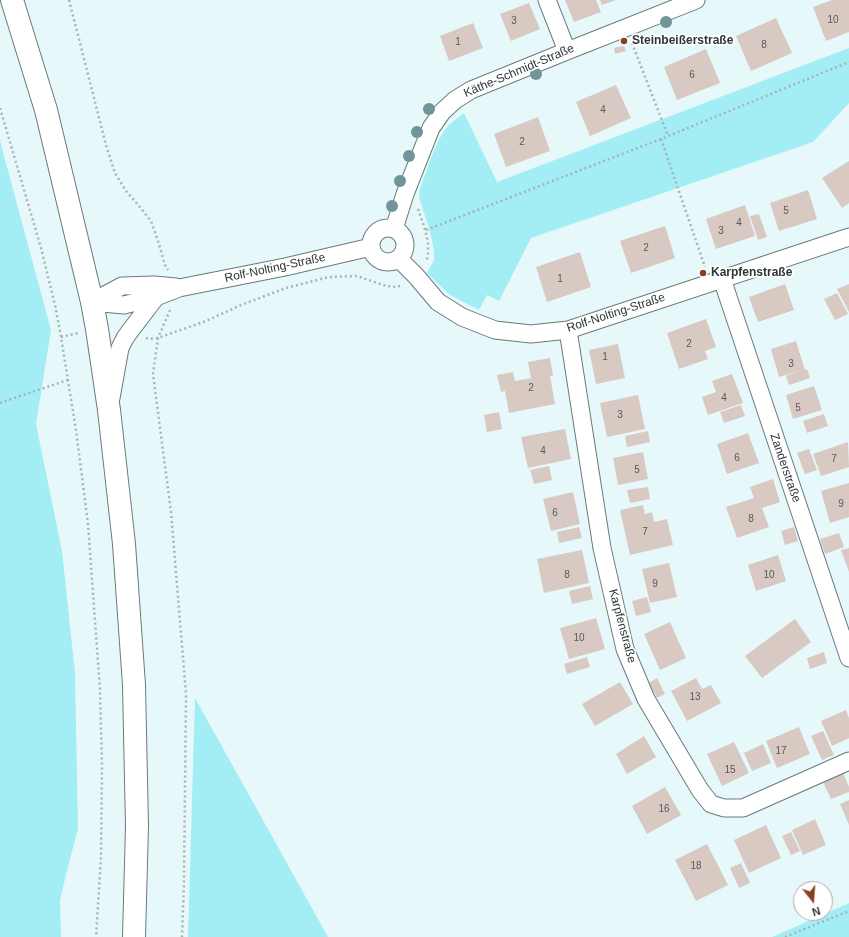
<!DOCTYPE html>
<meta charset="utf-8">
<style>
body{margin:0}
#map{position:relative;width:849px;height:937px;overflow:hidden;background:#e7f8fa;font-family:Arial,sans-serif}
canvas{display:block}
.north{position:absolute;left:793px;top:881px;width:40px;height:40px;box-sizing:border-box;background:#fff;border:1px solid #abaeaf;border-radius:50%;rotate:163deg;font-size:11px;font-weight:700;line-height:16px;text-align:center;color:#2e3536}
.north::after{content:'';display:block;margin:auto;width:14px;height:18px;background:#884021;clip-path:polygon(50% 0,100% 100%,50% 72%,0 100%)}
</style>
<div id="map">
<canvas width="849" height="937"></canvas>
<div class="north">N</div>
</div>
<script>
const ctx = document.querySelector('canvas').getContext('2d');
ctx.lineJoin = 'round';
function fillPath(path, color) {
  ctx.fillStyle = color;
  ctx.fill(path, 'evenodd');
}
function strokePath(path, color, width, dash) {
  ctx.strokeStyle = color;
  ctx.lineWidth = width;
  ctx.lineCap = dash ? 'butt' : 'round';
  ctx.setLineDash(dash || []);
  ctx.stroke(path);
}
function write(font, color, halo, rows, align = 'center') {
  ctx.font = font + ' Arial,sans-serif';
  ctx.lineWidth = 3.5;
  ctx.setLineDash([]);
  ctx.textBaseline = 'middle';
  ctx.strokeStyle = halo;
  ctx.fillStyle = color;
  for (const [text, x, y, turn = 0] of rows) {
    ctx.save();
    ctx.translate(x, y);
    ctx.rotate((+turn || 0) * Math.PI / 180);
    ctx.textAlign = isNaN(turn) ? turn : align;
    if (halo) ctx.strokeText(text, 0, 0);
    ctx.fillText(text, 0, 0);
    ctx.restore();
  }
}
fillPath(new Path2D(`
 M849,48V103L813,142L531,238L499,301L487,295L479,310L450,295L427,273C429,268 433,264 434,259C436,245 424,214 420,200L419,195L420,189C427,171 436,138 449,125C453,121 459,117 464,113L497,182Z
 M0,141L51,330L36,424L62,551L75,673L78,829L67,870L60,901L61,937H0Z
 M195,698L328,937H188Z
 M849,903V937H772Z`), '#a3edf5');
fillPath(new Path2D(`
 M565,0H596L601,12L574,22Z
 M600,0H616L602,5Z
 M832,0H849V32L826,41L813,7Z
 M529,3L540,29L511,41L500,14Z
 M776,18L792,53L751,71L736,36Z
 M473,23L483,48L449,61L440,36Z
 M624,46L626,51L615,54L614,48Z
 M706,49L720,83L677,100L664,67Z
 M616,85L631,118L590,136L576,102Z
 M538,117L550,151L506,167L494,134Z
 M849,161V203L842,208L822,178Z
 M808,190L817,219L779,231L770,203Z
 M745,205L755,236L716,249L706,219Z
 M759,214L767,237L758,240L750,216Z
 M665,226L675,258L631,273L620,241Z
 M580,252L591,287L547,302L536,267Z
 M785,284L794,310L758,322L749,297Z
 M849,284V312L837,289Z
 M837,293L848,314L835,320L824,299Z
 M706,319L716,347L705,351L708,359L679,369L667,333Z
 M796,341L805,370L807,369L810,378L789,385L786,376L799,371L779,377L771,349Z
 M618,344L625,378L596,384L589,350Z
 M550,358L553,376H550L555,404L509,413L505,391L501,392L497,375L513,372L515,381L531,378L528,362Z
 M732,374L743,403L708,415L702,397L716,392L712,381Z
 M814,386L822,410L793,419L786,395Z
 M638,395L645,429L607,437L600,403Z
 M741,405L745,416L724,423L720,412Z
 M499,412L502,429L487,432L484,415Z
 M824,414L828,426L807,433L803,421Z
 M565,429L571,459L528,468L521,437Z
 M648,431L650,442L627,447L625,436Z
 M748,433L759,463L727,474L717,444Z
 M848,442L849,467L821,476L813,454Z
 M809,449L817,470L805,474L797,453Z
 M643,452L648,479L618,485L613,458Z
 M549,466L552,480L534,484L530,470Z
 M773,479L780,502L762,508L769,527L737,538L726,507L754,498L750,487Z
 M849,483V517L830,523L821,491Z
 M648,487L650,499L630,503L627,490Z
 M573,492L580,524L551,531L543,499Z
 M643,505L645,514L652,512L654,522L667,519L673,545L630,555L620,510Z
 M579,527L582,538L559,543L557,532Z
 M794,527L798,541L785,545L781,531Z
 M839,533L844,547L825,554L820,539Z
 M849,548V572L841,550Z
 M582,550L589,583L544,593L537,559Z
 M778,555L786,581L756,591L748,565Z
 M669,563L677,597L650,603L642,569Z
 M590,586L593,599L572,604L569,591Z
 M647,597L651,612L636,616L632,601Z
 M596,618L605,649L569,659L560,628Z
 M795,619L811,642L762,678L745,656Z
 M670,622L686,658L660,670L644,634Z
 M824,652L827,663L810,669L807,658Z
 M587,657L590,667L567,674L564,664Z
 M657,678L665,694L657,698L649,683Z
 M696,678L702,689L711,685L721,703L687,721L671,691Z
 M620,682L633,704L595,726L582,704Z
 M846,710L849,718V738L832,746L821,721Z
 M799,727L810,754L777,768L766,741Z
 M823,731L834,755L822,760L811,736Z
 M644,736L656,757L627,774L616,754Z
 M734,742L749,773L722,786L707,754Z
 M763,744L771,763L752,771L744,753Z
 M843,773L849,787V792L831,799L823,782Z
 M665,787L681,815L647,834L632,806Z
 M849,800V825L840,804Z
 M815,819L826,845L803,855L792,830Z
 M766,825L781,858L749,873L734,840Z
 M791,832L800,851L791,855L782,836Z
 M707,844L728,885L696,901L675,860Z
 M741,863L750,883L739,888L730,868Z`), '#d8c9c3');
const minor = new Path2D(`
 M547,0L567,51
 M371 245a17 17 0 1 1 34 0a17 17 0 1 1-34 0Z
 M394,229L405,194L431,128L442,112L455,100L471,90L567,51L696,0
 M399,259L416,276L438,302L462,317L495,330L531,334L568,330L849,237
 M722,279L849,658
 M92,302L124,305L156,297L179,288L285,267L371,247
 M92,302L122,286L154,285L176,287
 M568,330L602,548L625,649L646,699L700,790L711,804L724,808H743L849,761
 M111,398L120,348L125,338L130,331L156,297`);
const secondary = new Path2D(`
 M12,0L46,110L92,302L97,329L109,410L124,544L134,685L137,826L134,937`);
strokePath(minor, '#6a7a7b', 19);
strokePath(secondary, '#6a7a7b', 24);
strokePath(new Path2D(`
 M69,0L106,145L115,173L126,191L139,206L151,221L158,241L165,265L168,270
 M632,43L668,136
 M0,108L41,248L55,305L61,337L76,430L88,524L100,690L102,766L101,857L96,937
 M661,139L705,267
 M418,209C424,226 432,245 426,262
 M426,230L661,139L849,62
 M170,310L158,338L153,374L171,512L186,694L184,881L182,937
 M61,337L78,333
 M146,338L149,339L158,338L206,321L241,305L286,288L329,277L357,276L383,285L393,287L401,286
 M0,403L26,394L68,380
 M785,937L849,911`), '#a6b3b5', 2.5, [2, 3]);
strokePath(minor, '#fff', 17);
strokePath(secondary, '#fff', 22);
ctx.fillStyle = '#6f9499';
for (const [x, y] of [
 [666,22],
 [536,74],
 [429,109],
 [417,132],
 [409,156],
 [400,181],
 [392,206]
]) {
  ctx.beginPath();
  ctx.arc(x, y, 6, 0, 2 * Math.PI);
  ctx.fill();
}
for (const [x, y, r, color] of [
 [624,41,4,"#884021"],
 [703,273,4,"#884021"]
]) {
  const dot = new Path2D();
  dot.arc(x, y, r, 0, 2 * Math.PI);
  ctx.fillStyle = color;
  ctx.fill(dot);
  strokePath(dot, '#fff', 1.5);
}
write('10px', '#585a59', null, [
 ["10",833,20],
 ["3",514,21],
 ["1",458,42],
 ["8",764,45],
 ["6",692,75],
 ["4",603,110],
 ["2",522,142],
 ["5",786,211],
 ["4",739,223],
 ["3",721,231],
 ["2",646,248],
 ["1",560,279],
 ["2",689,344],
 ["1",605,357],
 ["3",791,364],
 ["2",531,388],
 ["4",724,398],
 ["5",798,408],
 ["3",620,415],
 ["4",543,451],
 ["6",737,458],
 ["7",834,459],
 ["5",637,470],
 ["9",841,504],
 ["6",555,513],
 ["8",751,519],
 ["7",645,532],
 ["8",567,575],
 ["10",769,575],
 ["9",655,584],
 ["10",579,638],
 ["13",695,697],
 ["17",781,751],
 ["15",730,770],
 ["16",664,809],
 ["18",696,866]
]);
write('bold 12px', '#2e3536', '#fff', [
 ["Steinbeißerstraße",632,41],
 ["Karpfenstraße",711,273]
], 'left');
write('12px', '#2e3536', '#fff', [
 ["Käthe-Schmidt-Straße",519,71,-23],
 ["Rolf-Nolting-Straße",275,268,-12],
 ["Rolf-Nolting-Straße",616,313,-18],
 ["Zanderstraße",785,468,71],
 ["Karpfenstraße",622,626,75]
]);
</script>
